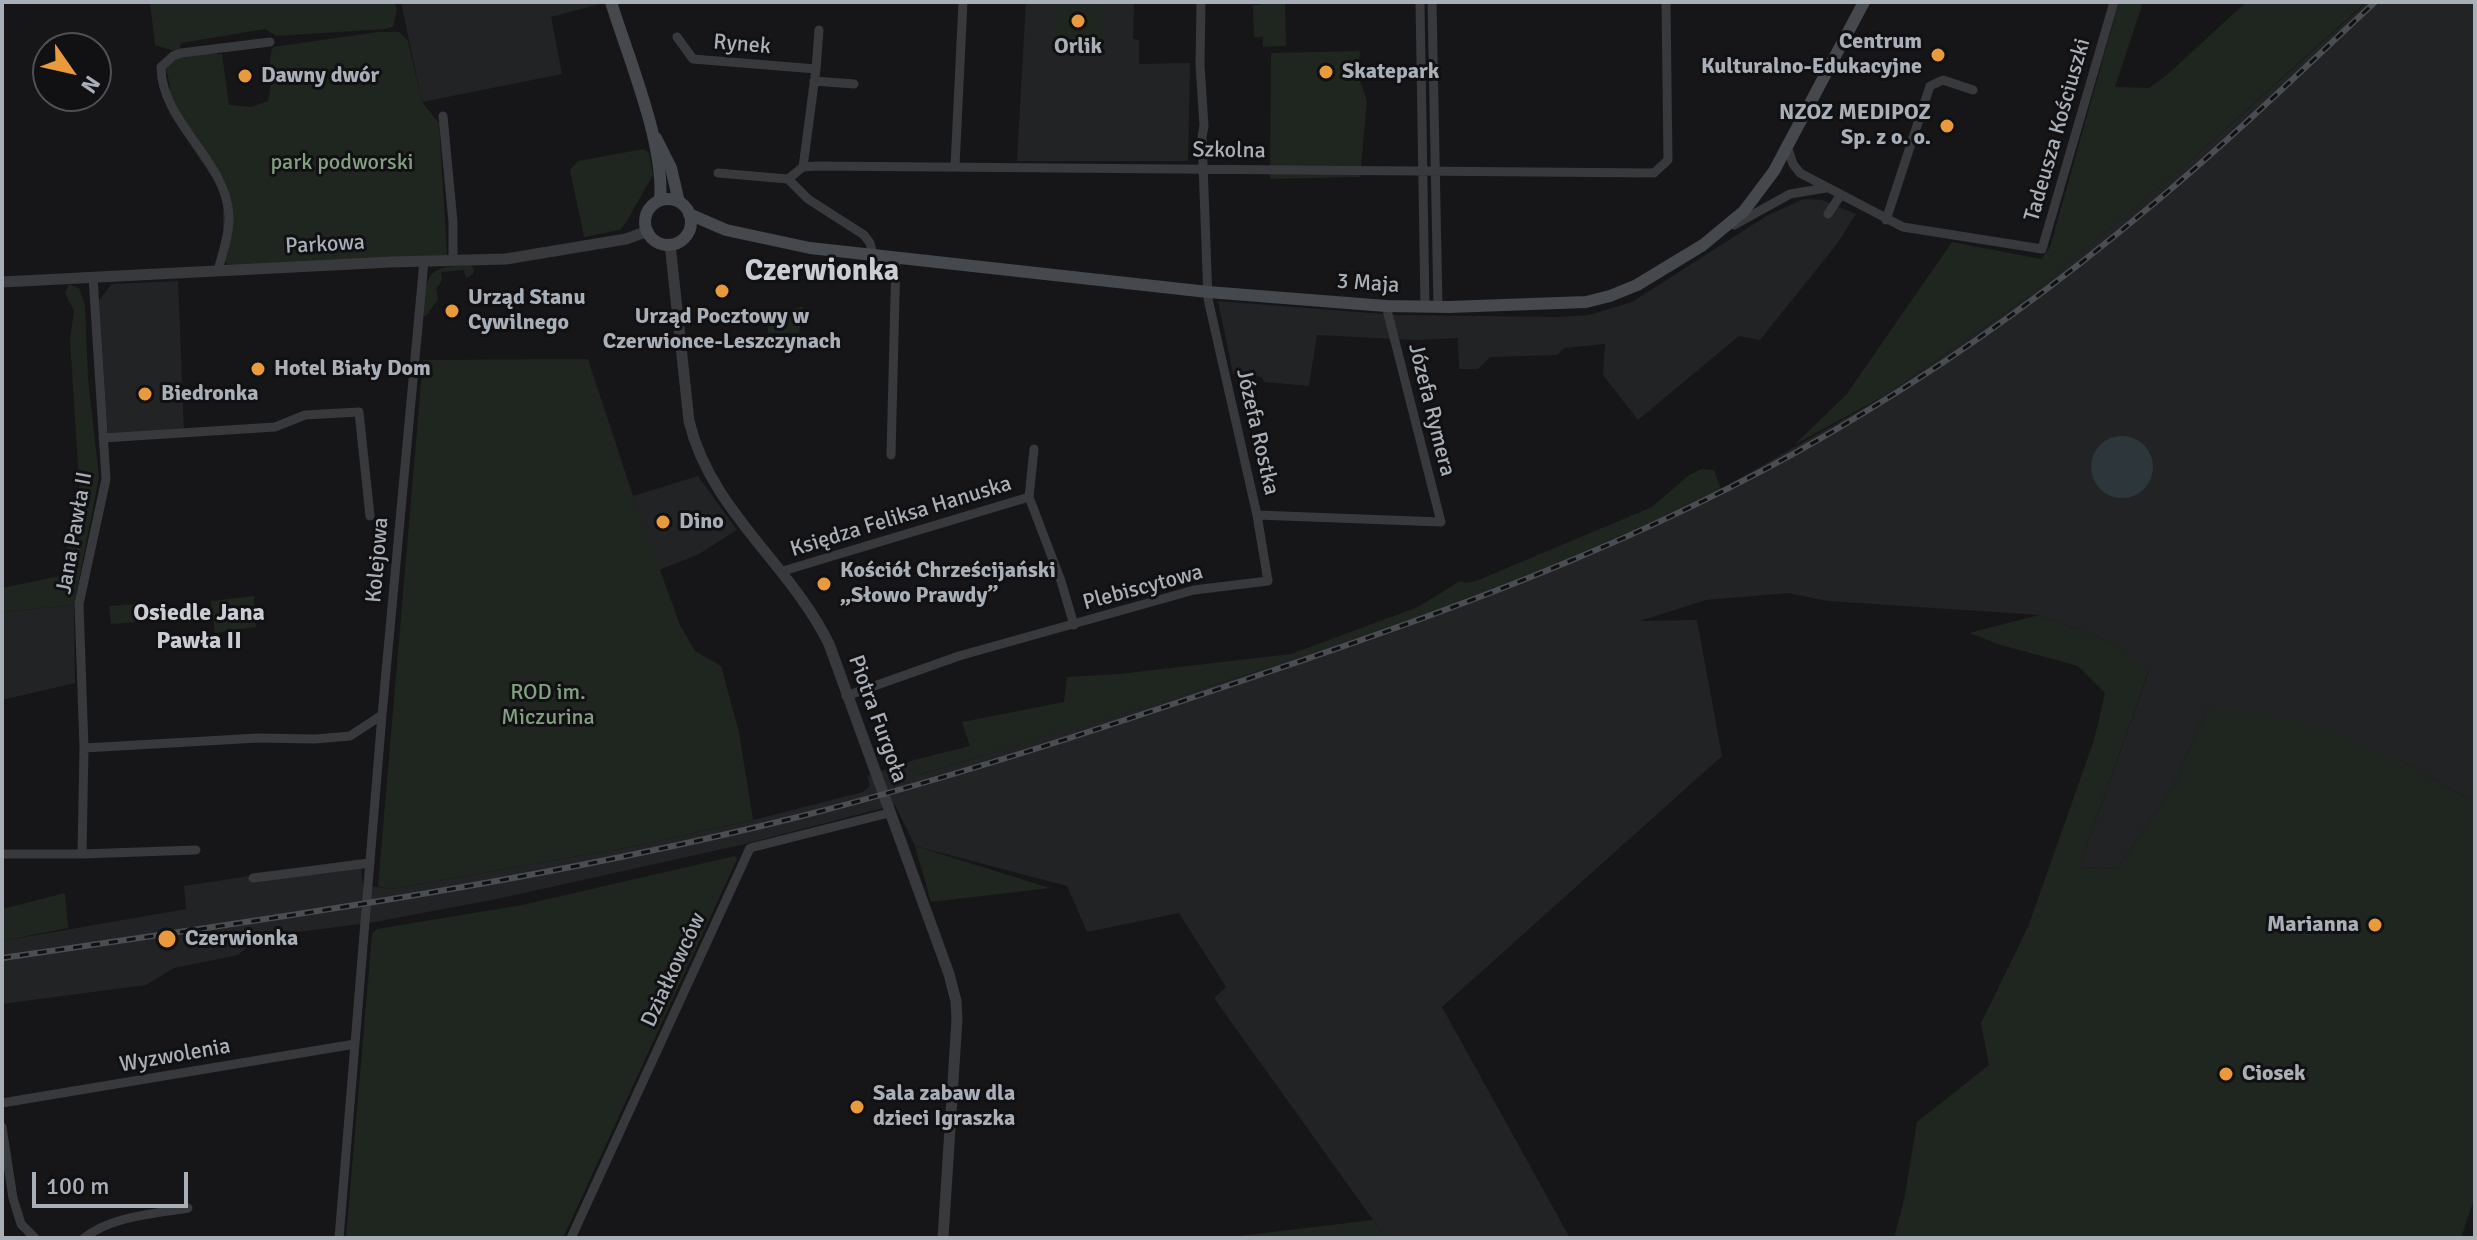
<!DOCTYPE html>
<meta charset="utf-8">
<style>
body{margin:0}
#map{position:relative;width:2477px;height:1240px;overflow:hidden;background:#161618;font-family:Signika,sans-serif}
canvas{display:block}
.frame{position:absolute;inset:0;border:4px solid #a9afb7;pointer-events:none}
.north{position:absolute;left:32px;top:32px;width:80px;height:80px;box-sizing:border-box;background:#111113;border:2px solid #4e5055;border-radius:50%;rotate:124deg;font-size:22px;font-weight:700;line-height:32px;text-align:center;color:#a9afb7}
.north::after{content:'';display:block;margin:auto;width:28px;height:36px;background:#e99a3d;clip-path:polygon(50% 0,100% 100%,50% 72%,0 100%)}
.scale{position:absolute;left:32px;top:1172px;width:156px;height:36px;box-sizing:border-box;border:4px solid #a9afb7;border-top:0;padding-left:10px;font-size:24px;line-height:28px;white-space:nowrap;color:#a9afb7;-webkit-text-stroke:6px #111113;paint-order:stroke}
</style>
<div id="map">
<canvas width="2477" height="1240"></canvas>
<div class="frame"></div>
<div class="north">N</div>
<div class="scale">100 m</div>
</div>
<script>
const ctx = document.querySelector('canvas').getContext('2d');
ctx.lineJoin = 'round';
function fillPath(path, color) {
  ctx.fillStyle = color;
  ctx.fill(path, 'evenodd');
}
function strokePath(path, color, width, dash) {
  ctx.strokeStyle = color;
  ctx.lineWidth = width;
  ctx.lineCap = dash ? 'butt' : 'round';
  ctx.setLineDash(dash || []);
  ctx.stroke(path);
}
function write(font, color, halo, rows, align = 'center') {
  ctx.font = font + ' Signika,sans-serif';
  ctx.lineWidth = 6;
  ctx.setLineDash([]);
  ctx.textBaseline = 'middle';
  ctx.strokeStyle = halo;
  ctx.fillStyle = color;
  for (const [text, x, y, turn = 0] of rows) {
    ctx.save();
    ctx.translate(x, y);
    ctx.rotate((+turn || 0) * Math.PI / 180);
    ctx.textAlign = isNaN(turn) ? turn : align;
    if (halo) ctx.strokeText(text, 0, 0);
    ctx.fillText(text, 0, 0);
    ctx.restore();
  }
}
fillPath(new Path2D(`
 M401,2H607L551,17L562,74L422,102Z
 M1026,2H1134L1133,39L1139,40V64L1190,63L1188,161H1017Z
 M2367,2H2475V803L2404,762L2207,708L2174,785L2117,869L2079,867L2149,671L2116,644L2039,615L1828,601L1788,593L1706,600L1640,621L1697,620L1722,756L1442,1007L1570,1238H1386L1214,998L1226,987L1179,913L1087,932L1067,886L915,846L895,805L741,845L497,899L375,922L259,937L238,955L174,968L146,985L2,1004V941L186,909L184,886L360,859L363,885L391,889L636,846L753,820L863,792L870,786L867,776L914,760L919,775L1247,675L1466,598L1626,534L1721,489L1888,394L2028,297L2178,172Z
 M1804,199L1822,200L1856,214L1837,244L1760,340L1739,336L1638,420L1603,375L1605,344L1564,348L1557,355L1490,357L1478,369H1459L1458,338L1416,340L1317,335L1309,386L1264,382L1262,377L1233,374L1218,301L1396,315L1559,317L1589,315L1632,302L1768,215Z
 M178,281L184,433L108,438L99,300L112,284Z
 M698,476L737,530L699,554L659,570L633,496Z
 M74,605L75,683L2,700V612Z`), '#222325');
fillPath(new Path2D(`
 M150,2H394L397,9L393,27L385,29L276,36L265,29L181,43L180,49L175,51L155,45Z
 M1055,2H1102L1101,40H1055Z
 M1262,2H1285L1286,46L1263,47V37H1254L1253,5H1261Z
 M2119,2H2143L2115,87L2149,88L2167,75L2246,2H2366L2178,172L2028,297L1889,393L1794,445L1846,395L1952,242L2041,259L2050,247Z
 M378,32H399L408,41L422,102L439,123L447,255L228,266L223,257V194L169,113L170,86L165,64L183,54H222L229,105L251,107L268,101C274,83 266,65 273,47Z
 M1360,51L1358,76L1367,101L1360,177L1270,179L1271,53Z
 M644,149L649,153L653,175L627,221L620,230L584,237L570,170L578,161Z
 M471,265L474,270L473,274L466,278L464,270L441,272L442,280L436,289L438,299L426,316H422C426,273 427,266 471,265Z
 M69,284L79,288L85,305L88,378L99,477L74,605L2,612V588L60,576L80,496L70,340L74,311L65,293Z
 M803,307L799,333H768V327C778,315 788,309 803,307Z
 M588,359L633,496L680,625L695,651L721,666L739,732L753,820L636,846L391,889L378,886L423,360Z
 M1702,469L1714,470L1721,489C1465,614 1190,694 918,775L914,760L970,746L962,722L1064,702L1067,677L1119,674L1291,654L1418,607L1460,581L1466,583L1476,581L1652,507L1689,475Z
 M254,596L256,627L215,633L211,601Z
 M148,603L150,621L111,624L109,606Z
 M2039,615L2116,644L2149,670L2079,867L2117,869L2174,785L2207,708L2303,721L2404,762L2475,803V1196L2461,1238H1894L1904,1200L1917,1122L1989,1065L1981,1023L2028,927L2094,740L2105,693L2078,666L2001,645L1969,633Z
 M915,846L1050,888L931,902Z
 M735,856L737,859L563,1238H346L372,934L377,929L522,905Z
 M65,893L68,928L2,941V909Z
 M1373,1220L1386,1238H1222Z`), '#1e261f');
fillPath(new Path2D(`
 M2091 467a31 31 0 1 1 62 0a31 31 0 1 1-62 0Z`), '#2d373b');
strokePath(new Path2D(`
 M1420,2L1425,307
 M1432,2L1438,307
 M677,37L693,59L816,69L803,167
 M816,69L819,30
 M814,81L854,84
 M443,116L453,222V260
 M1787,146L1793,164L1800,173L1903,227L2042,249L2114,2
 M955,166L963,2
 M718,173L788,179
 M1828,214L1840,196
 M1886,220L1930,86L1943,80L1973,90
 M1734,225L1790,194L1826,188
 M873,255L870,243L864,235L808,199L788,179L803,167L816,166L1654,173L1668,160L1666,2
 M218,271C222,254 230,233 229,216C227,161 161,122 161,67L173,56L181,53L270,42
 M93,277L106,479L79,604L84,748L258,738L315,739L350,736L382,715
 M103,438L275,427L305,415L359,412L370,516
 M891,455L896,258
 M1029,497L1034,449
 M1257,515L1441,522L1386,306
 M783,571L1029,497L1061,581L1074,625
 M846,696L959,656L1194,590L1268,581L1257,515L1208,299L1202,137L1204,126L1200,65L1201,2
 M2,854H82L84,748
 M82,854L196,850
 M253,878L370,863
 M2,1103L355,1044
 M2,1127L13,1198L21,1224L35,1238
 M84,1238C112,1216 154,1214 188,1208
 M339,1238L382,715L424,261
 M571,1238L750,848L889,813`), '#37393d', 9);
strokePath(new Path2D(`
 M670,244L689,421C710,510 790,564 829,644L949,974L956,1001L957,1019L943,1238
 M2,282L391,262L506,259L626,239L648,231`), '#37393d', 11);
strokePath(new Path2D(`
 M611,2C628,57 665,144 660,200
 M656,138L671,168L679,202
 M645 222a23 23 0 1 1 46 0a23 23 0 1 1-46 0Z
 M689,214L726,230L810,248L1208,292L1386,306L1449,307L1586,302L1610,296L1637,285L1703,245L1744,211L1774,171L1864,2`), '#45484d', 12);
const rail = new Path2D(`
 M2,958C270,919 539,882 802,816C959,776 1112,725 1265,673C1474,603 1677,528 1865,412C1966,351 2062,281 2152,205C2229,141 2301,71 2375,2`);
strokePath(rail, '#4a4d52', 6);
strokePath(rail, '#111113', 3, [9]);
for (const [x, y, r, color] of [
 [1078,21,8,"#e99a3d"],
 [1938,55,8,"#e99a3d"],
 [1326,72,8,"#e99a3d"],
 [245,76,8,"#e99a3d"],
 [1947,126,8,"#e99a3d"],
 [722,291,8,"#e99a3d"],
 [452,311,8,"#e99a3d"],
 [258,369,8,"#e99a3d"],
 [145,394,8,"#e99a3d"],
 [663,522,8,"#e99a3d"],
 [824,584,8,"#e99a3d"],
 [2375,925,8,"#e99a3d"],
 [167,939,10,"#e99a3d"],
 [2226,1074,8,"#e99a3d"],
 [857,1107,8,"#e99a3d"]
]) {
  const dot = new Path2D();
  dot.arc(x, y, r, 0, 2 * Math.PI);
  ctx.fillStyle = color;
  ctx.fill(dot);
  strokePath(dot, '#111113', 3);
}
write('bold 22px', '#a9afb7', '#111113', [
 ["Centrum",1922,42,"right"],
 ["Kulturalno-Edukacyjne",1922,67,"right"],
 ["Orlik",1078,47,"center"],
 ["Skatepark",1342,72],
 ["Dawny dwór",261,76],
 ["NZOZ MEDIPOZ",1931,113,"right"],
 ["Sp. z o. o.",1931,138,"right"],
 ["Urząd Stanu",468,298],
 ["Cywilnego",468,323],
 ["Urząd Pocztowy w",722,317,"center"],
 ["Czerwionce-Leszczynach",722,342,"center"],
 ["Hotel Biały Dom",274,369],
 ["Biedronka",161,394],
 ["Dino",679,522],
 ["Kościół Chrześcijański",840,571],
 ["„Słowo Prawdy”",840,596],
 ["Marianna",2359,925,"right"],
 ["Czerwionka",185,939],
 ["Ciosek",2242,1074],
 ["Sala zabaw dla",873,1094],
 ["dzieci Igraszka",873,1119]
], 'left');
write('22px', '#a9afb7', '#111113', [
 ["Rynek",742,45,5],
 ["Tadeusza Kościuszki",2058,130,-74],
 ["Szkolna",1229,151,1],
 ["Parkowa",325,245,-3],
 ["3 Maja",1368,284,4],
 ["Józefa Rymera",1431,410,76],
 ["Józefa Rostka",1257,432,77],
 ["Księdza Feliksa Hanuska",901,517,-17],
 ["Jana Pawła II",75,533,-80],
 ["Kolejowa",378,560,-85],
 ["Plebiscytowa",1143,588,-15],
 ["Piotra Furgoła",877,719,70],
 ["Działkowców",674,970,-65],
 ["Wyzwolenia",175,1056,-10]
]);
write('22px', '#83a181', '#111113', [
 ["park podworski",342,163],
 ["ROD im.",548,693],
 ["Miczurina",548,718]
]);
write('bold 24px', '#caced4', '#111113', [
 ["Osiedle Jana",199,614],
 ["Pawła II",199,642]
]);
write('bold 30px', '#caced4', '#111113', [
 ["Czerwionka",822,272]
]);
</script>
